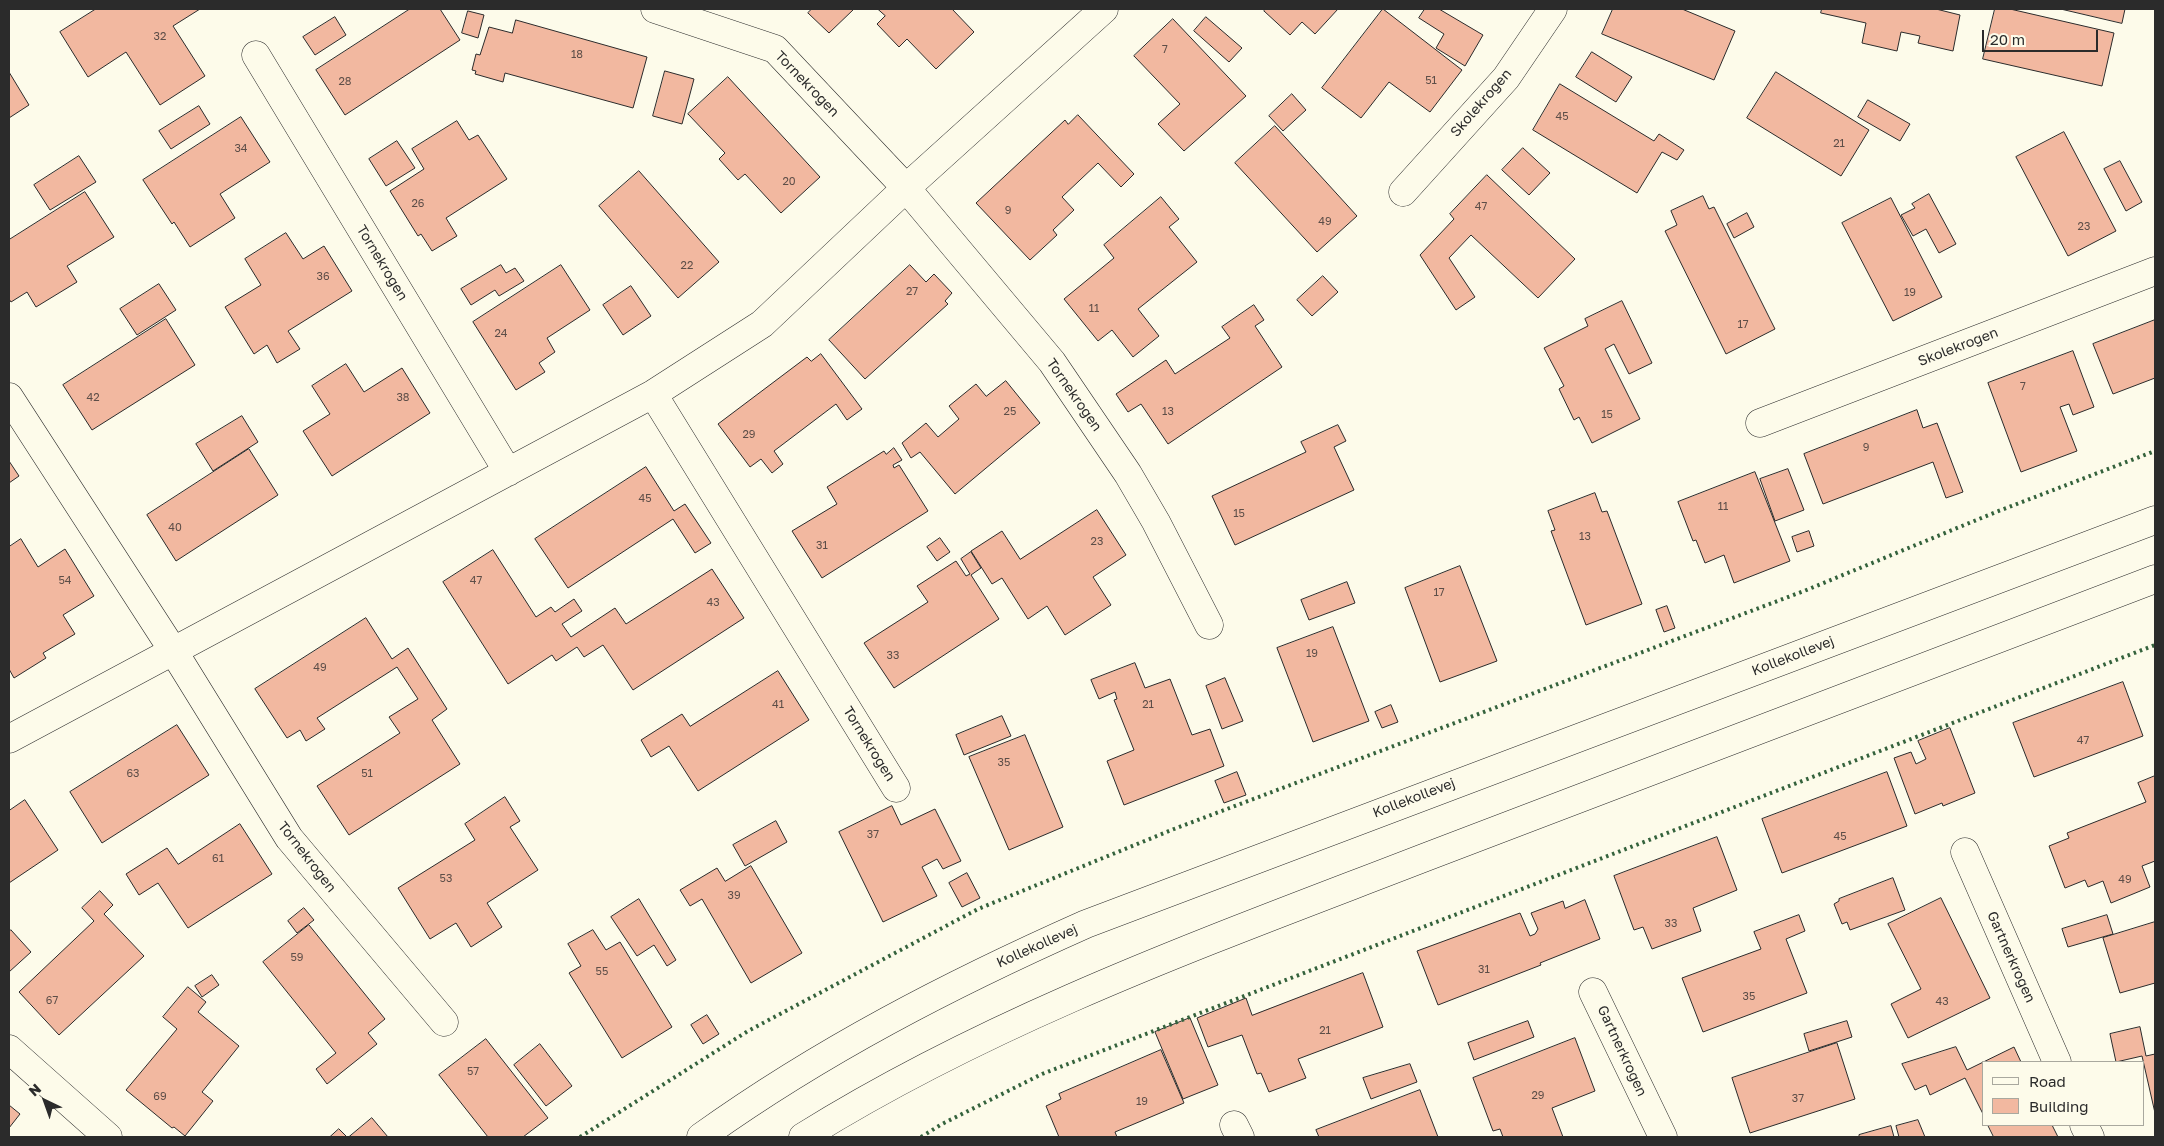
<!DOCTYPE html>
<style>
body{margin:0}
#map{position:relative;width:2164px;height:1146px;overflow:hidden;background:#fdfbea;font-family:"Golos Text",sans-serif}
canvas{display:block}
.frame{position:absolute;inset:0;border:10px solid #2b2b2b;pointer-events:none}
.legend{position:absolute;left:1982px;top:1061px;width:162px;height:65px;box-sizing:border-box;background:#fdfbea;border:1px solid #a9a89e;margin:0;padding:6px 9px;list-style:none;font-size:15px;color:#2b2b2b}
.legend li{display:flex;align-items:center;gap:10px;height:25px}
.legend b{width:25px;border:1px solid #a9a89e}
.north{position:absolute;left:20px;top:1076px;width:50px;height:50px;-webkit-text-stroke:4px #fdfbea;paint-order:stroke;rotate:318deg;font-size:14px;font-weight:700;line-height:20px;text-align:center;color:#2b2b2b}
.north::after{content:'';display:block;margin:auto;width:18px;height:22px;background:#2b2b2b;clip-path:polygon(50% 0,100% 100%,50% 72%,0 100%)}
.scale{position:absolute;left:1982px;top:30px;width:116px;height:22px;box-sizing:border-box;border:2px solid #2b2b2b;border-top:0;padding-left:6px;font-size:15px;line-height:18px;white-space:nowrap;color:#2b2b2b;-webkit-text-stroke:4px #fdfbea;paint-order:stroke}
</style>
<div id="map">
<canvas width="2164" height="1146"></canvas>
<div class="frame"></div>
<ul class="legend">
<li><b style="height:6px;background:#fdfbea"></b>Road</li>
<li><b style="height:14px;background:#f2b8a0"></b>Building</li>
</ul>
<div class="north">N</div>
<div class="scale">20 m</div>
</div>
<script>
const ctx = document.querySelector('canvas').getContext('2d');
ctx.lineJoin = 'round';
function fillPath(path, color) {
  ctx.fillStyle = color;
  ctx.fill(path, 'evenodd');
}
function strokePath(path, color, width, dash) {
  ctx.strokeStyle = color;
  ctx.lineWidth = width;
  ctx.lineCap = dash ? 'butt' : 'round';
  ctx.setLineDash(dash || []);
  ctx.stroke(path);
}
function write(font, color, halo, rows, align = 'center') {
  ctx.font = font + ' "Golos Text",sans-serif';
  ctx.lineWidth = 4;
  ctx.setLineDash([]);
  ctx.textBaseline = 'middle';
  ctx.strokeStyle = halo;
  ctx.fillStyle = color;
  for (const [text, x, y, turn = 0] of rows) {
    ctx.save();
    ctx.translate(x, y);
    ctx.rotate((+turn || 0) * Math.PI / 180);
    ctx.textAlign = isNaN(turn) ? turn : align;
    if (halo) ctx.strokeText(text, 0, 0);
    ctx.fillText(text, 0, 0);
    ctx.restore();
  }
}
const building = new Path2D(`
 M96,9H200L173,26L205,76L160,105L126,52L88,77L60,32Z
 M410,9H440L460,40L345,115L316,70Z
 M812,9H854L829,33L808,13Z
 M878,9H952L974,32L936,69L907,39L899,47L877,24L885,16Z
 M1266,9H1338L1315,34L1302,22L1290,35L1264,11Z
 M1383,9L1462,70L1430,112L1389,82L1361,118L1322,88Z
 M1425,9H1439L1483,35L1465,66L1436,48L1444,34L1419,18Z
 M1613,9H1682L1735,31L1714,80L1602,34Z
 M1822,9H1936L1960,15L1953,51L1918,43L1920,36L1901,32L1897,51L1862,43L1866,23L1821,13Z
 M1995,9H2010L2114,33L2102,86L1983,59Z
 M2061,9H2125L2122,23Z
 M468,11L484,15L478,38L462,33Z
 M335,17L346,35L315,55L303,37Z
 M1206,17L1242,48L1229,62L1194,31Z
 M1173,19L1246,96L1184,151L1158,124L1180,104L1134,56Z
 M516,20L647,57L633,108L505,73L503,82L475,74L476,71L472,70L476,54L480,55L489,27L512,33Z
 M1592,52L1632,77L1616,102L1576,77Z
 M665,71L694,79L682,124L653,116Z
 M9,72L29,105L9,118Z
 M1776,72L1869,130L1841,176L1747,118Z
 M728,77L820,177L781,213L745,174L738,180L719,159L725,153L688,114Z
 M1560,84L1654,141L1659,134L1684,150L1677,160L1662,152L1637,193L1533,130Z
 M1292,94L1306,110L1283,131L1269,116Z
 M1868,100L1910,124L1900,141L1858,117Z
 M199,106L210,124L171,149L159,131Z
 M1078,115L1134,174L1121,187L1098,163L1062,197L1074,210L1053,230L1057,235L1030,260L976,203L1065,120L1068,124Z
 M241,117L270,162L220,194L235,218L190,247L174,222L172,224L143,180Z
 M457,121L469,140L478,135L507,179L446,218L457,236L432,251L421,234L418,236L390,191L424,169L412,149Z
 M1275,126L1357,216L1317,252L1235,163Z
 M2064,132L2116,231L2068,256L2016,157Z
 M397,141L415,168L386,186L369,159Z
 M1523,148L1550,173L1529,195L1502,170Z
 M79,156L96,182L50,210L34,185Z
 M2120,161L2142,202L2126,211L2104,169Z
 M639,171L719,262L678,298L599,206Z
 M1487,175L1575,259L1538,298L1471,235L1449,258L1475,297L1456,310L1420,255L1454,219L1450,214Z
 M85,192L114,237L67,266L77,282L36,307L27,292L11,302L9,299V240Z
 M1929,194L1956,244L1939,253L1926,229L1913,236L1901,215L1915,208L1912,204Z
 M1703,196L1709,209L1714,207L1775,329L1726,354L1665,231L1677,225L1671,211Z
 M1161,197L1179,219L1169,227L1197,262L1138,309L1159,336L1133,357L1112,330L1098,341L1064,299L1114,258L1104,245Z
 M1891,198L1942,297L1893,321L1842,223Z
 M1747,213L1754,227L1734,238L1727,224Z
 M286,233L303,259L324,246L352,291L288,331L300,349L277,363L267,345L254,354L225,307L261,285L245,259Z
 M501,265L506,273L515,268L524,281L499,296L495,290L471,305L461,289Z
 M561,265L590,310L547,338L555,352L539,363L545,372L516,390L473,322Z
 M910,265L926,282L934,274L952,293L945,301L948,304L865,379L829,340Z
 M1323,276L1338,292L1312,316L1297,300Z
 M159,284L176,310L137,335L120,309Z
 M631,286L651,316L623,335L603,305Z
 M1622,301L1652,363L1629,374L1614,344L1605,349L1640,419L1592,443L1579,417L1574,420L1559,389L1564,386L1544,348L1588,326L1585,319Z
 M1254,305L1264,320L1255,326L1282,367L1168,444L1141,404L1128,412L1116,394L1166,360L1175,374L1230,338L1222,327Z
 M166,319L195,365L92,430L63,385Z
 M2155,320V378L2113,394L2093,344Z
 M2073,351L2094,407L2073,415L2069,404L2060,407L2077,451L2021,472L1988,383Z
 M821,354L862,409L847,420L836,404L774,451L783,464L772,473L761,459L750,467L718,424L807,357L811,361Z
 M346,364L364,392L402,368L430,413L332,476L303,431L330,414L312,386Z
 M1006,381L1040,423L955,494L920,452L911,458L902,443L926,423L938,437L959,419L949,406L976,384L986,396Z
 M1917,410L1923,428L1937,423L1963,492L1946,498L1933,462L1823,504L1804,454Z
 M242,416L258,442L213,471L196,444Z
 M1338,425L1346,441L1334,447L1354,490L1235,545L1212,496L1306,452L1301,442Z
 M894,448L902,460L893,465L894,468L899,465L928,511L822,578L792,531L837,504L827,487L884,451L886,454Z
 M249,449L278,495L176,561L147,515Z
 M9,461L19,476L9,483Z
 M646,467L674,511L685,504L711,543L695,553L673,519L568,588L535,539Z
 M1788,469L1804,510L1775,521L1760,479Z
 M1755,472L1790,561L1734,583L1724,555L1705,563L1696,540L1693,541L1678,502Z
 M1595,493L1602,512L1607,511L1642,604L1586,625L1551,531L1555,530L1548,511Z
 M1097,510L1126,555L1093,577L1111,605L1065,635L1047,606L1028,619L1002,578L992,584L971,551L1002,531L1020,559Z
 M1809,531L1814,546L1797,552L1792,537Z
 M940,538L950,552L937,561L927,547Z
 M21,539L38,567L65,549L94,596L63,615L75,634L43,653L46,658L14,678L9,669V547Z
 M493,550L536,617L551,607L555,612L574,599L582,611L562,624L571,637L615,608L626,624L712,569L744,618L633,690L603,645L584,657L577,647L556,661L552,655L508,684L443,582Z
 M971,552L981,568L971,575L999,619L894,688L864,643L928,602L917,586L956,561L966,576L970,574L961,559Z
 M1460,566L1497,661L1440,682L1405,588Z
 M1347,582L1355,603L1309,620L1301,600Z
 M1667,606L1675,628L1664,632L1656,610Z
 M366,618L392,659L408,648L447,709L432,720L460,764L349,835L317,786L400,733L389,717L418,699L397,667L317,718L325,729L306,741L300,730L287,738L255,689Z
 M1333,627L1369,721L1313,742L1277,648Z
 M1135,663L1145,688L1170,679L1192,735L1210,729L1224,766L1124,805L1107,761L1134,750L1114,700L1117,699L1115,692L1099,699L1091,680Z
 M778,671L809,720L698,791L669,746L651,757L641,740L682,714L690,726Z
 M1225,678L1243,721L1222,729L1206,686Z
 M2123,682L2143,736L2034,777L2013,723Z
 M1391,705L1398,722L1382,728L1375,712Z
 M1002,716L1011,736L964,755L956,735Z
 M177,725L209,775L102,843L70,792Z
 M1950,728L1975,793L1943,806L1942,803L1915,814L1894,758L1911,752L1916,764L1926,759L1918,741Z
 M1025,735L1063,827L1009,850L969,757Z
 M1237,772L1246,795L1224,803L1215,781Z
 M1887,772L1907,826L1782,873L1762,819Z
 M2155,776V861L2142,866L2150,887L2111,903L2103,881L2088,887L2085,880L2065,888L2049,846L2069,838L2067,833L2146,802L2138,783Z
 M505,797L520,821L510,827L538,870L487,903L502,927L471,947L456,923L430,939L398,888L475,840L465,824Z
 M25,800L58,850L9,883V811Z
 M892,806L901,825L935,809L961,861L943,869L937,859L922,867L937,896L883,922L839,832Z
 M776,821L787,842L745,866L733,845Z
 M240,824L272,874L188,928L158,883L139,895L126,874L167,848L178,864Z
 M1717,837L1737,890L1693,908L1701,931L1652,949L1643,927L1634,930L1614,876Z
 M751,866L802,953L751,983L702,899L690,906L680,890L717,868L725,881Z
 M967,873L980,898L962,907L949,883Z
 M1893,878L1905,910L1850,930L1847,922L1842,924L1834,904L1839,901V899Z
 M100,891L113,905L104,914L144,956L59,1035L19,992L94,921L82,908Z
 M1941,898L1990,998L1908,1038L1891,1004L1921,989L1888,924Z
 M639,899L676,960L667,966L654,945L637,956L611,917Z
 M1585,900L1600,939L1540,963L1541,965L1438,1005L1417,951L1520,913L1530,936L1535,934L1538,929L1531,913L1563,901L1565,908Z
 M304,908L314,920L297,933L288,921Z
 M1799,915L1805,931L1786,939L1807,993L1703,1032L1682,978L1761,949L1754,932Z
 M2107,915L2113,934L2068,947L2062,929Z
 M2155,922V983L2120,993L2103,938Z
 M309,925L385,1019L368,1033L377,1044L327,1084L316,1069L336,1053L263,962Z
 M11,930L31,952L9,972V932Z
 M593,930L606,950L620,942L672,1027L622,1058L569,973L581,966L568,944Z
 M1363,973L1383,1027L1298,1059L1306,1078L1269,1092L1261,1073L1257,1074L1242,1035L1208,1047L1197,1018L1246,998L1252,1015Z
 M212,975L219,985L202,997L195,986Z
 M188,987L206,1002L198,1012L239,1046L202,1092L213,1101L185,1136L174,1127L172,1128L126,1090L177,1029L163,1017Z
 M707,1015L719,1034L703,1044L691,1025Z
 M1190,1018L1218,1085L1183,1099L1155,1032Z
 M1528,1021L1534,1037L1474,1060L1468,1043Z
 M1847,1021L1852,1037L1809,1051L1804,1034Z
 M2140,1027L2146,1056L2155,1054V1113L2142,1056L2116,1062L2110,1034Z
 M1575,1038L1595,1091L1552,1108L1563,1137H1503L1500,1129L1493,1131L1473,1078Z
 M486,1039L548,1118L523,1137H488L439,1075Z
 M1837,1043L1855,1099L1750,1133L1732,1078Z
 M540,1044L572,1086L546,1106L514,1065Z
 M1956,1047L1967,1070L2014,1047L2021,1062H1983V1114L1965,1078L1930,1095L1926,1085L1915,1090L1902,1064Z
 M1161,1050L1184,1103L1115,1132L1117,1137H1059L1046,1106L1061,1099L1059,1094Z
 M1410,1064L1417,1082L1371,1099L1363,1078Z
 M1420,1090L1438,1137H1319L1316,1130Z
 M9,1105L20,1114L9,1128Z
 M372,1118L388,1137H349Z
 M1918,1120L1925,1137H1899L1896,1126Z
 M1988,1125H2052L2058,1137H1994Z
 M1891,1126L1894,1137H1859V1135Z
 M339,1129L347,1137H330Z`);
fillPath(building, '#f2b8a0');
strokePath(building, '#2b2b2b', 1);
const minor = new Path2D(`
 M655,9L775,49L906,188L1052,362L1128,474L1156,522L1209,625
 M256,55L508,472
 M1403,192L1506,78L1553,9
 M653,394L896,788
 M9,397L174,652L289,838L444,1022
 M1760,423L2155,271
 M9,739L653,394L762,324L906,188L1104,9
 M1965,852L2057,1062
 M1593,992L1663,1137
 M9,1049L108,1137
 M1234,1125L1240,1137
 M2084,1125L2090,1137`);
const tertiary = new Path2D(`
 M701,1137C821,1051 951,984 1086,924L2155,520
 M803,1137C997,1016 1214,939 1426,857C1669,765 1912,672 2155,579`);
strokePath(minor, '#2b2b2b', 29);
strokePath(tertiary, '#2b2b2b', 29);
strokePath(minor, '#fdfbea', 28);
strokePath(tertiary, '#fdfbea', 28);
strokePath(new Path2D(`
 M580,1137L748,1031L978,909L1174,829L1804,591L1996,512L2155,451
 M921,1137L942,1124L1042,1074L2155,645`), '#34623c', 4, [2.5, 4]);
write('11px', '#5d4e48', null, [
 ["32",160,37],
 ["7",1165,50],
 ["18",577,55],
 ["51",1431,81],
 ["28",345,82],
 ["45",1562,117],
 ["21",1839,144],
 ["34",241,149],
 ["20",789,182],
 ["26",418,204],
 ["47",1481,207],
 ["9",1008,211],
 ["49",1325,222],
 ["23",2084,227],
 ["22",687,266],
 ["36",323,277],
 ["27",912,292],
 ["19",1910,293],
 ["11",1094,309],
 ["17",1743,325],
 ["24",501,334],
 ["7",2023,387],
 ["42",93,398],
 ["38",403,398],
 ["25",1010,412],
 ["13",1168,412],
 ["15",1607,415],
 ["29",749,435],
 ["9",1866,448],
 ["45",645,499],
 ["11",1723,507],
 ["15",1239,514],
 ["40",175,528],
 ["13",1585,537],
 ["23",1097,542],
 ["31",822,546],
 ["54",65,581],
 ["47",476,581],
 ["17",1439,593],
 ["43",713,603],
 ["19",1312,654],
 ["33",893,656],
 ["49",320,668],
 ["41",778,705],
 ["21",1148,705],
 ["47",2083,741],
 ["35",1004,763],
 ["63",133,774],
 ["51",367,774],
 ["37",873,835],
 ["45",1840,837],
 ["61",218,859],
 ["53",446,879],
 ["49",2125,880],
 ["39",734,896],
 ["33",1671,924],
 ["59",297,958],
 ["31",1484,970],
 ["55",602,972],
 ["35",1749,997],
 ["67",52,1001],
 ["43",1942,1002],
 ["21",1325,1031],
 ["57",473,1072],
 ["29",1538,1096],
 ["69",160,1097],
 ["37",1798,1099],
 ["19",1142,1102]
]);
write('14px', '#2b2b2b', '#fdfbea', [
 ["Tornekrogen",807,84,46],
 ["Skolekrogen",1481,103,-49],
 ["Tornekrogen",382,263,59],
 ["Skolekrogen",1958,347,-21],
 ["Tornekrogen",1074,395,55],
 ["Kollekollevej",1793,656,-21],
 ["Tornekrogen",869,744,58],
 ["Kollekollevej",1414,798,-21],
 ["Tornekrogen",307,857,52],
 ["Kollekollevej",1037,946,-24],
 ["Gartnerkrogen",2011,957,66],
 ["Gartnerkrogen",1622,1051,65]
]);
</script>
